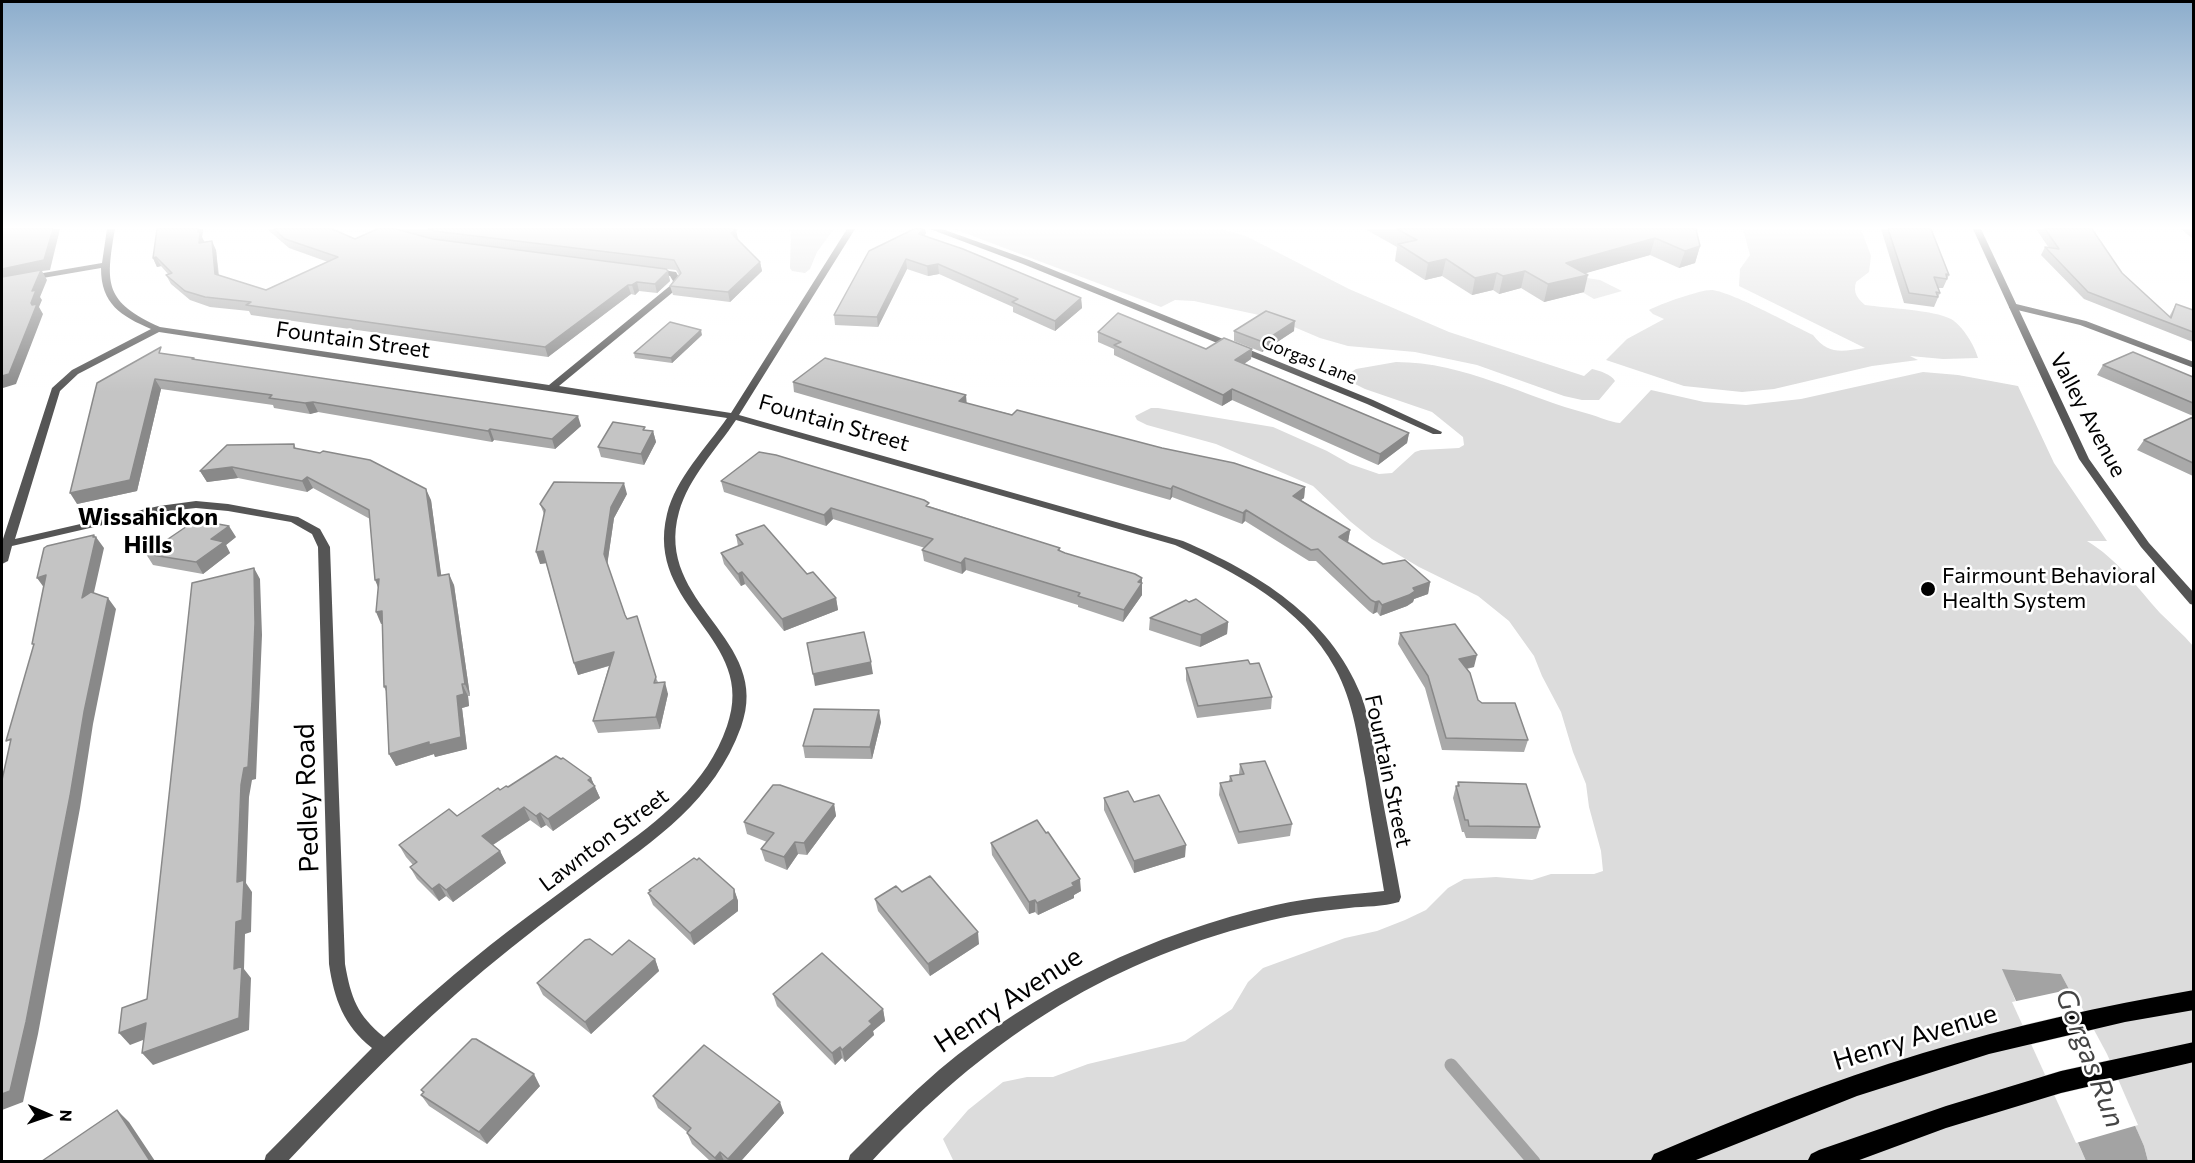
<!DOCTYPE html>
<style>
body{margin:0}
#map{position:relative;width:2195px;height:1163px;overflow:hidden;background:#fff;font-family:Commissioner,sans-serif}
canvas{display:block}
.frame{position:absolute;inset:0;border:3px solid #000;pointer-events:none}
.north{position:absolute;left:18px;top:1085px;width:60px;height:60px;-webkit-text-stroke:4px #fff;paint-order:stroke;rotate:92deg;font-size:16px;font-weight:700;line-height:24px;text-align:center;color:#000}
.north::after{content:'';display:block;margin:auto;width:21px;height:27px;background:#000;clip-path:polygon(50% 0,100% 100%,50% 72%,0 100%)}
</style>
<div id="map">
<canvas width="2195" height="1163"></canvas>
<div class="frame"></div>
<div class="north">N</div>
</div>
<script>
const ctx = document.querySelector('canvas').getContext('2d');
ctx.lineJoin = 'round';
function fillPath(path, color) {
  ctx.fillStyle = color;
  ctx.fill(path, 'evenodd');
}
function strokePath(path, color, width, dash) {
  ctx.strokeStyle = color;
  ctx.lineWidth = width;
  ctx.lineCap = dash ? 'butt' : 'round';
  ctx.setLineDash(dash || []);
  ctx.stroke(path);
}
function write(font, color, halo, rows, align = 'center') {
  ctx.font = font + ' Commissioner,sans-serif';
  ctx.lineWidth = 5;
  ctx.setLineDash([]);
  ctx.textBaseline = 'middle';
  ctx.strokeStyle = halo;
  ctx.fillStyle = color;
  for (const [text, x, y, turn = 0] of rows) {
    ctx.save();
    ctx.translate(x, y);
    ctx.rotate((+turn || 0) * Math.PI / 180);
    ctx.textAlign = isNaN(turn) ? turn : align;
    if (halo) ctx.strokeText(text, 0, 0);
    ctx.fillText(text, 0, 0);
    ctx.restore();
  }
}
fillPath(new Path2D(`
 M788,229H834L817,252L810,269L805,273L792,271L790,268L791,232Z
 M954,229H1221L1246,236L1349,289L1449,332L1584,376L1592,369C1600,371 1611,374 1615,381L1599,400H1582L1564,396L1477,365L1415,352L1348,346L1320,338L1273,318L1194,301L1175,300L1161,307Z
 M1743,229H1861L1871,256L1869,272L1856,282C1853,293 1857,298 1865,305C1886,308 1934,310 1951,319C1962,325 1975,346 1978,358L1943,359L1910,356L1918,360L1872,366L1774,389L1742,392L1684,386L1606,360L1627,339L1664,319L1653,314L1649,310C1660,304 1700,290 1711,290C1728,290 1794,326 1813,335C1829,356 1843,351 1865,348L1739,286L1740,269L1750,255Z
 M1561,274L1600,280L1622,291L1594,299L1560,279Z
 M1396,362C1465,362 1524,397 1589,414C1600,417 1609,422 1620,423L1651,390L1704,402L1746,405L1801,399L1923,372L1958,375L2018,386L2054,463L2107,541H2087C2117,559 2137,587 2160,613C2171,624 2183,634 2193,646V1161H2148L2144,1146L2104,1055L2061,974L2003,969L2024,1023L2086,1161L953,1160L943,1139L968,1110L1003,1082L1027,1077H1053L1088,1064L1185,1041L1232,1009L1248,982L1263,968L1345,938L1377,931L1405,920L1426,910L1448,888L1464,879L1496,877L1532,880L1551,874H1594L1603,871L1601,851L1589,807L1586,784L1573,752L1561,712L1542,676L1534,656L1509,621L1478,596L1419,567L1372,539L1351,522L1313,486L1216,444L1147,425L1137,420L1135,416L1151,408H1158L1273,427L1327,451L1350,464L1379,474L1392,473L1415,452L1421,450L1459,448L1464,445L1463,437L1432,412L1365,389L1345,379V376L1356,369Z`), '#dcdcdc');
fillPath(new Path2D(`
 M2002,969L2061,974L2104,1055L2144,1146L2148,1161H2086Z`), '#a3a3a3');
fillPath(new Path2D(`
 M2072,989L2107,1054L2138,1125L2076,1143L2012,1002Z`), '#fff');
strokePath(new Path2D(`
 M1451,1065L1534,1162`), '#a3a3a3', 13);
const primary = new Path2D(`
 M2194,990V1010L2125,1022L1989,1054L1857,1096L1691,1162H1650L1654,1154C1742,1116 1831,1081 1923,1053C2012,1026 2102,1006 2194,990Z
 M2194,1042V1062L2061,1093L1946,1128L1854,1162H1807L1811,1154L1819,1150L1946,1106L2061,1071Z`);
strokePath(primary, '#dbdbdb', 1);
fillPath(new Path2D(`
 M107,229H115C105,285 105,302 160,327L549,385L671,285L673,281L670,276L650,272V268L676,272L681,281L678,288L559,386L731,413L847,229H855L739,415L1183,541C1258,573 1329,616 1361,695C1371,722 1374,752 1379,780C1386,819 1394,858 1401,897L1399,902C1383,907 1365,906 1349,908C1319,911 1289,915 1260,923C1099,964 984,1042 871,1162H848L850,1155C879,1126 908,1097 939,1070C1036,989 1153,933 1276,905C1311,897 1348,895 1384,891C1378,854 1371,816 1365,778C1358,741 1354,703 1335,668C1302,607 1236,572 1175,545L736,420C716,450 689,477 679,512C653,605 774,638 741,727C714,801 656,839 596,883C558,911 520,940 484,970C413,1029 350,1095 287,1162H264L266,1155L372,1048C344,1026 334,999 329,964L318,547L312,534L291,522L228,511L196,508L159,512L12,546L8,561L2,564V542L52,388L72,370L151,329C121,316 101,304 101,268L2,285V280L102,263ZM159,332L727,418C706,448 676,478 667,514C644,608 759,638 727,726C707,785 659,820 611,855C583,876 555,896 527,917C477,954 430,994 384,1037C357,1015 351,998 345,964L330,547L320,529L298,517L228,504L196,501L159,506L15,539L60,391L78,374Z
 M930,229H942L1029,260L1373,400L1442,432L1441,434H1433L1367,404L1023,264Z
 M2012,303L2086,321L2194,362V368L2080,325L2009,308V304Z`), '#555');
fillPath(new Path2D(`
 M1973,229H1981L2089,459L2149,543L2194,593V605L2190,604L2141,547L2079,459Z`), '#555');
fillPath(primary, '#000');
fillPath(new Path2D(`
 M203,229L202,237L204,242L216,250L219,275L266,290L328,262L289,248L267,229H332L355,239L400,230V229H732L738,239L760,262L762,271L730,302L673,295L670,286L679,275L676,270L666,269L670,281L657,293L639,291L635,295L631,294L548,357L251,315L249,311L210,307L190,300L171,284L166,275L168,274L161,266L157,267L153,258Z
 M914,229H925L926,233L924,236L1081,298L1082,308L1055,331L1013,312V307L939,274L928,276L907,269L878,327L835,325L834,315Z
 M1365,229H1696L1700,246L1695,263L1679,268L1650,255L1585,273L1584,292L1544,302L1521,288L1499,294L1493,290L1472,295L1442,276L1425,280L1395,261L1397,247Z
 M1881,229H1931L1949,275L1943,288H1938L1940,293L1934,307L1904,303Z
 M2036,229H2092L2122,273L2169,317L2176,304L2193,310V342L2084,299L2041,255L2045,247L2049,248Z
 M2181,229H2193V239Z
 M1234,331H1294L1262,352L1234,341Z
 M1098,332L1206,349H1252L1251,359L1244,364L1409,433L1407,443L1378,465L1232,400L1222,406L1114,355V349L1098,342Z
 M702,335L672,363L635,358L634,353Z
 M164,354L194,358L195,359L581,426L555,449L494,440L492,442L318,412L310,414L274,408L273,405L161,389L137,491L77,504Z
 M2103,365L2193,377V416L2097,375Z
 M793,382L966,403L1305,487L1304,498L1301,500L1350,530L1348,542H1347L1383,564L1430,582L1428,594L1414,599L1413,602L1407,606L1380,616L1377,612L1373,614L1369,611L1316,561H1309L1245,521L1242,524L1172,497L1170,500L794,392Z
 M2193,417V476L2137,450L2144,440Z
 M646,430L653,431L656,442L644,465L601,457L598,447Z
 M294,444L296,449L431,500L441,576L454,585L470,696H468L469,706L462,708L467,749L435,757L434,754L396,766L389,754L387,693L384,687L382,624L370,519L313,488L307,492L238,478L207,482L200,471Z
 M721,481L929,506L1060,548V551L1142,583V595L1123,622L1078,607V605L966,570L962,574L924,561L922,550L925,548L833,519L826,526L724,492Z
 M627,494L614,518L607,565L625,615L658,682L668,694L660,729L598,733L593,721L609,666L578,675L574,663L546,563L540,564L544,514L540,504Z
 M736,535L807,574L836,598L838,610L784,631L745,584L741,586L724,564L721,553L738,546Z
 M236,537L226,545L230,553L203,574L153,565L146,554Z
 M1189,602L1228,622L1227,634L1200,647L1149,630L1150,618Z
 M1400,633L1474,667L1467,669L1478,700L1528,740L1524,752L1442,750L1425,688L1398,644Z
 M1250,664L1272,697L1271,709L1197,718L1186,680V668Z
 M881,722L872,759L805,758L803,746Z
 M1240,764L1292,824L1290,836L1238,844L1219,795L1220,783L1229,781L1230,776L1239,774Z
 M591,778L600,798L553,831L546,825L541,828L530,820L493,845L500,851L506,863L453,902L446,896L439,901L417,879L410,867L413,865L406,857L399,845L457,816L500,790L508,787Z
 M1458,782L1540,827L1536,839L1466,838L1464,832H1462L1453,798L1456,786H1457Z
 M1104,798L1134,802L1185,857L1134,873L1104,810Z
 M834,804L836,816L807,855L798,854L787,870L765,861L761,849L767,842L747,834L744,822Z
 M991,843L1081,891L1074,895V898L1038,915L1035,912L1029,914L992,855Z
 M734,889L738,901V911L694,945L653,905L648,893L650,892L649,890Z
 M902,892L979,944L930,976L878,911L875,899Z
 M612,955L655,959L659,971L591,1034L543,995L537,983Z
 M773,994L883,1009L885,1021L873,1031L874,1035L845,1062L842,1058L835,1065L777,1006Z
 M540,1086L487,1144L429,1106L421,1095L423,1093L421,1090Z
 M653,1096L784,1113L741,1161H710L692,1144L687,1133V1132L658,1108Z`), '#a9a9a9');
fillPath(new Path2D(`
 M53,229H60L50,270L42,271L47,280L40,297L42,300L39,307L43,314L16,384L3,388L2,393V269Z
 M198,229H203L202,237L204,241V253L199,243Z
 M922,229H925L926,233L920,244L919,234Z
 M736,230L738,239L731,233Z
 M1655,238L1650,255L1562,280L1566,263Z
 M212,241L216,250L219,284L215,274Z
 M1700,246L1695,263L1679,268L1685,251Z
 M156,257L161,266L157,267L153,258Z
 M906,259L907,269L878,327L877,317Z
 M1446,259L1442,276L1425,280L1428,263Z
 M760,262L762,271L730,302L728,292Z
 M938,264L939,274L928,276L927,266Z
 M668,271L670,281L657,293L655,284Z
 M1525,271L1521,288L1499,294L1503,276Z
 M1497,273L1493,290L1472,295L1475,278Z
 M1588,275L1584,292L1544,302L1548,284Z
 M637,282L639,291L635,295L632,285Z
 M628,285L631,294L548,357L545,347Z
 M1081,298L1082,308L1055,331V321Z
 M1295,321L1294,331L1262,352L1263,342Z
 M701,330L702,335L672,363L671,358Z
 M1252,349L1251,359L1235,370V360Z
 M155,379L161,389L137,491L77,504L70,493Z
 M1232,389V400L1222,406L1223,395Z
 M966,395L967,406L959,401Z
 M313,402L318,412L310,414L305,403Z
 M578,416L581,426L555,449L552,439Z
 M490,429L494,440L492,442L488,431Z
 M653,431L656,442L644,465L641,454Z
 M1409,433L1407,443L1378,465L1380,454Z
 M232,467L238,478L207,482L200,471Z
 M307,477L313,488L307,492L302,481Z
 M624,483L627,494L614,518L607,566L604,554L611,507Z
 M1173,486L1172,497L1170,500L1171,489Z
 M1305,487L1304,498L1291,507L1293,496Z
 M426,489L431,500L443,588L438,576Z
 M831,508L833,519L826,526L824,515Z
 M1246,510L1245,521L1242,524L1243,513Z
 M229,526L236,537L226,545L230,553L203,574L196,562L211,539Z
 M1350,530L1348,542L1337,548L1339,537Z
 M94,535L96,538V537L104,548L90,610L82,598Z
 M543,551L547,563L540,564L536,552Z
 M965,558L966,570L962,574L961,563Z
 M254,568L260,579L262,635L256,779L252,780L249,797L246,883L252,892L251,932L245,934L244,969L251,978L249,1030L153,1065L142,1053L234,969L237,882L241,785Z
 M742,572L745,584L741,586L738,574Z
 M449,574L454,585L470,696L465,684Z
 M46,575L45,589L37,578Z
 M1142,578V595L1123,622L1124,610L1138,582Z
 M379,579L380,592L375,580Z
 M1430,582L1428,594L1414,599L1413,602L1407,606L1380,616L1382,605L1413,588Z
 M108,598L116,609L93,724L80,808L38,1034L23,1102L2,1110V1094Z
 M836,598L838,610L784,631L782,619Z
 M1379,601L1377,612L1373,614L1375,602Z
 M382,611L387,623L381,624L376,612Z
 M1228,622L1227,634L1200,647L1201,635Z
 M614,652L618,663L578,675L574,663Z
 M1477,655L1474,667L1456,670L1459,659Z
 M871,662L873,674L815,686L813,674Z
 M665,682L668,694L660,729L656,717Z
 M462,684L468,696L469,706L462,708L467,749L435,757L434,754L396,766L389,754Z
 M879,710L881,722L872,759L870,747Z
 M591,778L600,798L553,831L548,819Z
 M834,804L836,816L807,855L804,843Z
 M524,807L530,820L488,848L482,836Z
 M540,813L546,825L541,828L536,816Z
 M795,842L798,854L787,870L784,857Z
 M1186,845L1185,857L1134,873V861Z
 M500,851L506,863L453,902L446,890Z
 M1080,879L1081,891L1074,895V898L1038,915L1037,903Z
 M439,884L446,896L439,901L432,889Z
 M734,889L738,901V911L694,945L690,933Z
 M1035,900V912L1029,914V902Z
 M978,932L979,944L930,976L928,964Z
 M655,959L659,971L591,1034L585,1022Z
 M883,1009L885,1021L873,1031L874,1035L845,1062L842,1050L869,1021Z
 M146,1023L156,1035L130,1045L119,1033Z
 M840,1047L842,1058L835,1065L832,1053Z
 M534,1074L540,1086L487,1144L479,1132Z
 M780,1102L784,1113L741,1161H729L728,1159Z
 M117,1110L129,1122L155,1161H150Z
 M720,1152L724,1161H716L715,1158Z`), '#898989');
const building = new Path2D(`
 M2,229H53L44,260L2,269Z
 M157,229H198V232H200L199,243L212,241L215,274L266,290L338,257L285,239L274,229H332L355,239L377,229H396L433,239L666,269L668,271L655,284L637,282L632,285H628L545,347L246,305L251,302L205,297L185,291L166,275L172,273L156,257L153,258Z
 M428,229H732L736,230L731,233L760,262L728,292L670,286L681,273L674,260L434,231Z
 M914,229H922L919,234L963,249L1081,298L1055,321L1012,302L1018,299L938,264L927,266L906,259L877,317L834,315L869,251Z
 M1397,229H1696L1700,246L1685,251L1655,238L1566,263L1588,275L1548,284L1525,271L1503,276L1497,273L1475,278L1446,259L1428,263L1398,244L1417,240Z
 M1888,229H1931L1949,275L1946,274L1947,279L1934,277L1940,293L1936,292L1938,297L1909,293Z
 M2045,229H2092L2122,273L2171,318L2176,304L2193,310V332L2088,292L2045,247L2059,249Z
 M41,270L32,291L36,290L31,303L32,305L37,304L9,374L2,376V277Z
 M1266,311L1295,321L1263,342L1234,331Z
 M1118,313L1206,349L1224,338L1252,349L1235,360L1409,433L1380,454L1232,389L1223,395L1114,345L1121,342L1098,332Z
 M670,322L701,330L671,358L634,353Z
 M161,347L159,353L194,358L192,359L578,416L552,439L490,429L488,431L313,402L305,403L269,398L272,395L155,379L130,480L70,493L97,383Z
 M2133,352L2193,377V403L2103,365Z
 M825,358L966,395L959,401L1012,415L1017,410L1162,448L1234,463L1305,487L1293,496L1350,530L1339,537L1383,564L1405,560L1430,582L1413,588L1415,591L1409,595L1382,605L1379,601L1375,602L1371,600L1318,549L1311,550L1246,510L1243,513L1173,486L1171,489L793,382Z
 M2193,417V463L2144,440Z
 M613,422L645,427L643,430L653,431L641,454L598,447Z
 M294,444V448L320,453L323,451L370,460L426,489L438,576L449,574L455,614L465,684H462L464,694L457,696L461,737L429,745V742L389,754L386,686L384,687L382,611L376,612L379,579L375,580L369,510L307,477L302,481L232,467L200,471L227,445Z
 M759,452L776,455L924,500L929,503L926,506L1060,548L1058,550L1065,553L1135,574L1142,578L1138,582L1142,583L1124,610L1078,596L1080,593L965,558L961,563L922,550L933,539L831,508L824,515L721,481Z
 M554,482L624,483L611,507L604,554L625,615L627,619L637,616L656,677L654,683L665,682L656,717L593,721L614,652L574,663L543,551L536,552L545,510L540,504Z
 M196,520L229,526L211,539L224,542L196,562L146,554Z
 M764,525L807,574L813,572L836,598L782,619L742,572L738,574L721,553L743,544L736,535Z
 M94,535L93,537H96L82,598L91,592L108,598L84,712L70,796L26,1022L10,1091L2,1094V780L11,739L6,741L34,644H32L46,575L37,578L44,548L47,546Z
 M254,568L255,623L252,701L248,767L244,768L241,785L237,882L244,880L242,920L236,922L234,969L242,966L239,1018L142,1053L146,1023L119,1033L122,1008L147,999L192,583Z
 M1196,599L1228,622L1201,635L1150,618L1186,600L1189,602Z
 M1455,624L1477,655L1459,659L1470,673L1478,700L1482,703H1515L1528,740L1446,738L1428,676L1400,633Z
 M864,632L871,662L813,674L807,643Z
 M1248,660L1250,664L1259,663L1272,697L1198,706L1186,668Z
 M814,709L879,710L870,747L803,746Z
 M556,756L561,759L563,758L591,778L588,780L595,786L548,819L540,813L536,816L524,807L482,836L500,851L446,890L439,884L432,889L410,867L417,862L399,845L449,809L457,816L498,788L500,790L506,786L508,787Z
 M1265,761L1292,824L1239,832L1220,783L1232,781L1230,776L1244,774L1240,764Z
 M1458,782L1526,784L1540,827L1469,826L1468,820H1465L1456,786H1459Z
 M773,785H780L834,804L804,843L795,842L784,857L761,849L774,833L744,822Z
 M1128,791L1134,802L1159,795L1186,845L1134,861L1104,798Z
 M1037,820L1046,833L1048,832L1080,879L1072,883L1074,886L1037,903L1035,900L1029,902L991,843Z
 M694,858L697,860L699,858L734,889V899L690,933L648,893L651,891L649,890Z
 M930,876L978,932L928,964L875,899L896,886L902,892Z
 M590,939L612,955L629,940L655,959L585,1022L537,983L585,940Z
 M822,953L883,1009L869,1021L872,1024L842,1050L840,1047L832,1053L773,994Z
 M472,1039H476L534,1074L479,1132L421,1095L424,1092L421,1090Z
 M704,1045L780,1102L728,1159L720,1152L715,1158L687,1133L691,1128L653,1096Z
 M117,1110L150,1161H42Z`);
fillPath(building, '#c4c4c4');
strokePath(building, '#898989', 1.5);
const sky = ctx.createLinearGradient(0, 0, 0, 392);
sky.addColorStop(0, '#8cadcc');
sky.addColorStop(0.58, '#fff');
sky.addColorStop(1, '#ffffff00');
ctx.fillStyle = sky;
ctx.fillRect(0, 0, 2195, 392);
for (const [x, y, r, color] of [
 [1928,589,8,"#000"]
]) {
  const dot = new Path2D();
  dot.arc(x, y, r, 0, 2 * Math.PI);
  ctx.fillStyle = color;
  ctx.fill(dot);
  strokePath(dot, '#fff', 2);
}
write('18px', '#000', '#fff', [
 ["Gorgas Lane",1309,360,22]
]);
write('22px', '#000', '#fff', [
 ["Fountain Street",353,340,8],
 ["Valley Avenue",2088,415,62],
 ["Fountain Street",834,423,16],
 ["Fountain Street",1388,771,78],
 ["Lawnton Street",604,840,-37]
]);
write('22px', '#000', '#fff', [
 ["Fairmount Behavioral",1942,576],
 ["Health System",1942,601]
], 'left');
write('bold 24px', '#000', '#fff', [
 ["Wissahickon",148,517],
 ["Hills",148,545]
]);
write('27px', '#000', '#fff', [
 ["Pedley Road",307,798,-92],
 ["Henry Avenue",1008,1000,-33],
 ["Henry Avenue",1915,1037,-17]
]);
write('italic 28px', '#444', '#fff', [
 ["Gorgas Run",2090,1058,69]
]);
</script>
